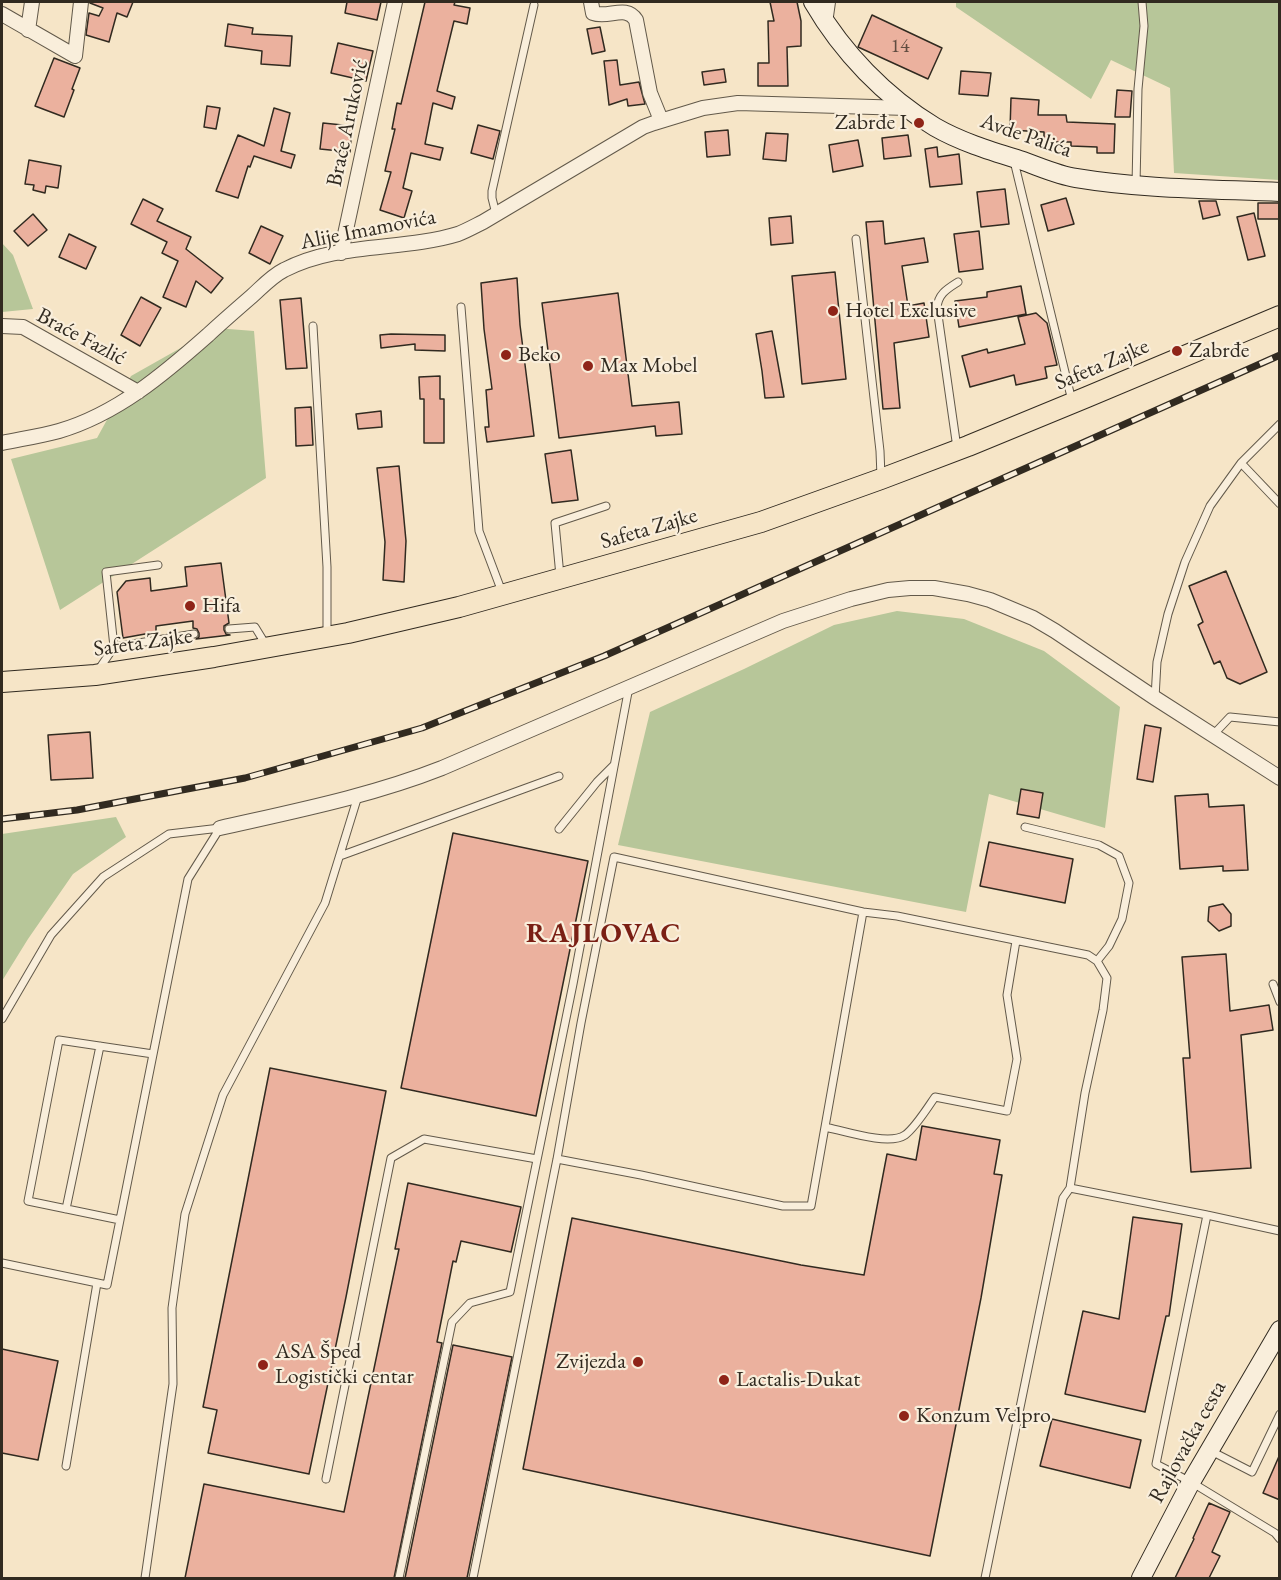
<!DOCTYPE html>
<meta charset="utf-8">
<style>
body{margin:0}
#map{position:relative;width:1281px;height:1580px;overflow:hidden;background:#f6e5c7;font-family:"EB Garamond",serif}
canvas{display:block}
.frame{position:absolute;inset:0;border:3px solid #312a20;pointer-events:none}
</style>
<div id="map">
<canvas width="1281" height="1580"></canvas>
<div class="frame"></div>
</div>
<script>
const ctx = document.querySelector('canvas').getContext('2d');
ctx.lineJoin = 'round';
function fillPath(path, color) {
  ctx.fillStyle = color;
  ctx.fill(path, 'evenodd');
}
function strokePath(path, color, width, dash) {
  ctx.strokeStyle = color;
  ctx.lineWidth = width;
  ctx.lineCap = dash ? 'butt' : 'round';
  ctx.setLineDash(dash || []);
  ctx.stroke(path);
}
function write(font, color, halo, rows, align = 'center') {
  ctx.font = font + ' "EB Garamond",serif';
  ctx.lineWidth = 4.5;
  ctx.setLineDash([]);
  ctx.textBaseline = 'middle';
  ctx.strokeStyle = halo;
  ctx.fillStyle = color;
  for (const [text, x, y, turn = 0] of rows) {
    ctx.save();
    ctx.translate(x, y);
    ctx.rotate((+turn || 0) * Math.PI / 180);
    ctx.textAlign = isNaN(turn) ? turn : align;
    if (halo) ctx.strokeText(text, 0, 0);
    ctx.fillText(text, 0, 0);
    ctx.restore();
  }
}
fillPath(new Path2D(`
 M956,2H1279V180L1174,173L1170,88L1111,60L1091,99L956,7Z
 M2,243L13,255L33,309L2,312Z
 M216,328L254,331L266,478L60,610L11,459L97,438L131,376Z
 M897,611L964,619L1044,651L1120,707L1105,828L989,794L966,912L618,845L650,712L744,669L834,625Z
 M116,817L126,837L73,874L28,939L2,981V834Z`), '#b7c699');
const building = new Path2D(`
 M90,2H133L127,17L117,13L109,42L86,35L89,13L99,16L103,8L90,3Z
 M347,2H381L377,20L345,13Z
 M425,2H455L454,5L470,8L467,24L454,21L437,91L455,97L452,109L433,103L425,144L443,148L440,160L411,153L403,188L412,191L404,218L380,210L391,172L385,171L395,129H392L397,103L401,104Z
 M770,2H797L801,21V46L787,47L788,86H758V63H769L768,21H774Z
 M872,15L942,48L928,79L858,47Z
 M228,24L253,28L252,34L292,36L290,66L261,64L262,51L225,46Z
 M600,27L605,51L592,54L587,29Z
 M338,43L373,51L366,81L331,73Z
 M54,58L80,68L72,89L74,90L64,117L35,106Z
 M617,60L620,85L639,82L645,104L628,106L627,99L609,105L604,61Z
 M724,69L726,82L704,85L702,72Z
 M961,71L991,73L988,96L959,94Z
 M1117,90L1132,91L1130,117H1115Z
 M1011,98L1039,100L1038,115H1066L1067,122L1115,124L1114,153H1097V147L1071,146V142H1044V132L1010,130Z
 M207,106L220,108L216,129L204,127Z
 M274,108L290,113L281,151L295,155L291,168L254,156L250,167L248,166L238,198L216,191L238,135L264,146Z
 M323,123L352,126L350,152L320,149Z
 M478,125L500,131L493,159L471,153Z
 M728,130L730,155L707,157L705,132Z
 M766,133L788,134L786,161L763,159Z
 M908,135L911,156L884,159L882,138Z
 M858,140L863,166L833,172L829,145Z
 M937,147L938,157L959,154L962,184L930,187L925,149Z
 M29,160L61,166L58,188L46,186L45,193L33,190L34,185L25,184Z
 M1005,189L1009,224L981,227L977,192Z
 M1066,198L1074,224L1048,231L1041,205Z
 M143,199L163,209L157,221L191,237L186,249L223,278L211,293L196,281L186,307L163,297L178,261L162,253L167,242L131,224Z
 M1199,201H1216L1220,215L1203,219Z
 M1258,203H1280V219H1258Z
 M1254,213L1265,256L1248,260L1237,217Z
 M33,214L47,230L28,246L14,231Z
 M791,216L793,243L771,245L769,218Z
 M883,221L885,244L924,238L928,262L902,266L908,306L924,303L929,337L894,343L900,408L883,409L866,222Z
 M261,226L283,236L270,264L249,253Z
 M979,231L983,269L959,272L954,234Z
 M69,234L96,247L86,269L59,257Z
 M835,272L846,379L802,384L792,276Z
 M517,278L520,325L534,436L487,442L485,427H489L486,390L492,389L484,329L481,283Z
 M1021,286L1026,314L959,327L955,301L987,297V292Z
 M618,293L632,406L679,402L682,434L656,436L655,426L559,438L542,303Z
 M141,297L161,308L140,346L121,335Z
 M301,298L307,368L286,369L280,300Z
 M1036,313L1047,323L1057,365L1045,367L1047,378L1016,385L1014,375L970,387L962,356L987,349L988,353L1025,344L1018,317Z
 M772,331L784,397L765,398L762,371L756,334Z
 M391,334L445,335V351L415,350V344L381,348L380,335Z
 M440,376V399H444V443H424V399H420L419,377Z
 M311,407L313,445L296,446L295,408Z
 M381,411L382,427L358,429L356,414Z
 M571,450L578,500L552,503L545,454Z
 M399,466L406,541L404,582L383,580L385,542L377,468Z
 M221,563L229,623L224,626V630L226,634L230,635L196,639L199,637V633L197,629L193,628V621L156,626V632L123,638L117,592L126,581L150,578L151,591L187,586L185,567Z
 M1226,571L1267,672L1240,684L1227,678L1220,661L1214,664L1198,625L1203,622L1189,586Z
 M1145,725L1161,728L1153,782L1137,779Z
 M90,732L93,778L51,780L48,735Z
 M1021,789L1043,793L1039,818L1017,814Z
 M1208,794L1209,807L1244,805L1248,870L1223,871V866L1180,869L1175,796Z
 M453,833L588,861L536,1116L401,1088Z
 M989,842L1073,859L1065,903L980,886Z
 M1223,904L1231,914V926L1219,931L1208,921L1209,907Z
 M1226,954L1230,1011L1269,1005L1273,1030L1241,1035L1251,1168L1191,1172L1183,1058H1190L1182,957Z
 M270,1068L386,1091L346,1297L309,1474L208,1453L217,1410L203,1407Z
 M922,1126L1000,1140L994,1174L1002,1175L981,1298L930,1556L523,1469L572,1218L801,1265L864,1275L887,1154L916,1160Z
 M408,1183L521,1207L511,1252L461,1241L456,1262L453,1261L437,1342L442,1343L394,1578H185L204,1484L344,1512L399,1249H395Z
 M1133,1217L1182,1224L1169,1316H1166L1145,1412L1065,1394L1083,1311L1119,1319Z
 M453,1345L512,1357L467,1578H405Z
 M2,1349L58,1361L38,1460L2,1453Z
 M1052,1419L1141,1440L1130,1488L1040,1466Z
 M1280,1454V1500L1263,1493Z
 M1209,1503L1230,1512L1212,1552L1220,1556L1209,1578H1175L1194,1539L1193,1538Z`);
fillPath(building, '#ebb19e');
strokePath(building, '#312a20', 1.5);
const lane = new Path2D(`
 M1014,161L1072,401
 M1136,185L1138,89L1144,26L1142,2
 M496,214L492,198V191L534,5
 M856,239L880,451L881,477
 M461,307L479,531L502,592
 M313,326L327,567V635
 M957,448L937,308C938,294 947,289 958,282
 M1241,463L1280,504
 M560,576L555,523L606,506
 M229,629L255,627L266,645
 M114,647L106,572L158,565
 M97,672L114,647L194,634
 M1155,698L1157,662L1168,614L1185,562L1210,506L1241,463L1280,424
 M1213,735L1230,717L1280,722
 M1025,827L1099,845L1119,856L1129,883L1122,919L1109,946L1097,961
 M559,829L597,782L614,765
 M340,856L559,776
 M1273,984L1280,1002
 M2,1019L51,935L103,877L169,834L220,828
 M825,1127C844,1131 889,1146 905,1135C915,1128 928,1107 935,1097L1007,1111L1017,1059L1007,995L1016,941
 M557,1159L641,1175L783,1206H811L863,912
 M1070,1188L1207,1215L1280,1231
 M66,1209L100,1046
 M1207,1215L1156,1464L1191,1482L1275,1533L1280,1539
 M120,1220L28,1201L59,1040L153,1054
 M2,1263L107,1285L188,879L220,828
 M1211,1451L1252,1472L1280,1414
 M66,1466L97,1283
 M326,1479L391,1158L424,1139L537,1159
 M145,1578L173,1384L172,1308L185,1214L223,1095L325,903L358,796
 M399,1578L452,1322L470,1303L510,1292L573,984L629,687
 M473,1578L557,1159L581,1023L614,857L863,912L897,916L1088,955L1097,961L1107,978L1103,1010L1085,1093L1070,1188L1063,1198L985,1578`);
const street = new Path2D(`
 M591,2L593,13C608,19 626,4 636,20L650,93L661,120
 M2,14L75,56L81,2
 M825,23L828,2
 M28,30L32,2
 M341,253L395,2
 M2,326L23,327L138,392
 M2,443C21,439 41,436 59,431C117,414 164,374 208,335C222,322 237,309 252,296C262,287 272,276 284,270C337,242 402,251 458,234C466,231 475,226 483,222L643,127L654,123L703,108L738,103L907,108
 M220,828C295,811 371,796 442,768L783,621L851,599L888,590L910,588H934L968,594L990,600L1033,618L1055,631L1155,698L1280,778`);
const secondary = new Path2D(`
 M813,2C842,52 885,97 935,127C961,142 991,151 1020,160C1038,166 1057,175 1076,178C1142,189 1213,189 1280,192
 M1141,1578L1191,1482L1280,1330`);
const primary = new Path2D(`
 M2,682L95,675L214,657L348,633L459,607L761,522L881,479L968,446L1087,397L1280,316`);
strokePath(lane, '#62594a', 9);
strokePath(street, '#62594a', 16);
strokePath(secondary, '#312a20', 20);
strokePath(primary, '#312a20', 22);
strokePath(lane, '#f9eedb', 7);
strokePath(street, '#f9eedb', 14);
strokePath(secondary, '#f9eedb', 18);
strokePath(primary, '#f6e5c7', 20);
const rail = new Path2D(`
 M2,819L77,810L245,778L422,728L604,656L1280,355`);
strokePath(rail, '#312a20', 7);
strokePath(rail, '#f9eedb', 4.5, [14]);
for (const [x, y, r, color] of [
 [919,123,6,"#8f2418"],
 [833,311,6,"#8f2418"],
 [1177,351,6,"#8f2418"],
 [506,355,6,"#8f2418"],
 [588,366,6,"#8f2418"],
 [190,606,6,"#8f2418"],
 [638,1362,6,"#8f2418"],
 [263,1365,6,"#8f2418"],
 [724,1380,6,"#8f2418"],
 [904,1416,6,"#8f2418"]
]) {
  const dot = new Path2D();
  dot.arc(x, y, r, 0, 2 * Math.PI);
  ctx.fillStyle = color;
  ctx.fill(dot);
  strokePath(dot, '#f9eedb', 2);
}
write('20px', '#604c40', null, [
 ["14",900,47]
]);
write('22px', '#312a20', '#f9eedb', [
 ["Braće Aruković",348,123,-78],
 ["Avde Palića",1026,136,19],
 ["Alije Imamovića",368,230,-11],
 ["Braće Fazlić",81,337,28],
 ["Safeta Zajke",1102,365,-23],
 ["Safeta Zajke",649,529,-16],
 ["Safeta Zajke",143,643,-8],
 ["Rajlovačka cesta",1188,1442,-61]
]);
write('22px', '#312a20', '#f9eedb', [
 ["Zabrđe I",907,123,"right"],
 ["Hotel Exclusive",845,311],
 ["Zabrđe",1189,351],
 ["Beko",518,355],
 ["Max Mobel",600,366],
 ["Hifa",202,606],
 ["ASA Šped",275,1352],
 ["Logistički centar",275,1377],
 ["Zvijezda",626,1362,"right"],
 ["Lactalis-Dukat",736,1380],
 ["Konzum Velpro",916,1416]
], 'left');
ctx.letterSpacing = '1.5px';
write('bold 28px', '#7a1f14', '#f9eedb', [
 ["RAJLOVAC",604,934]
]);
ctx.letterSpacing = '0px';
</script>
